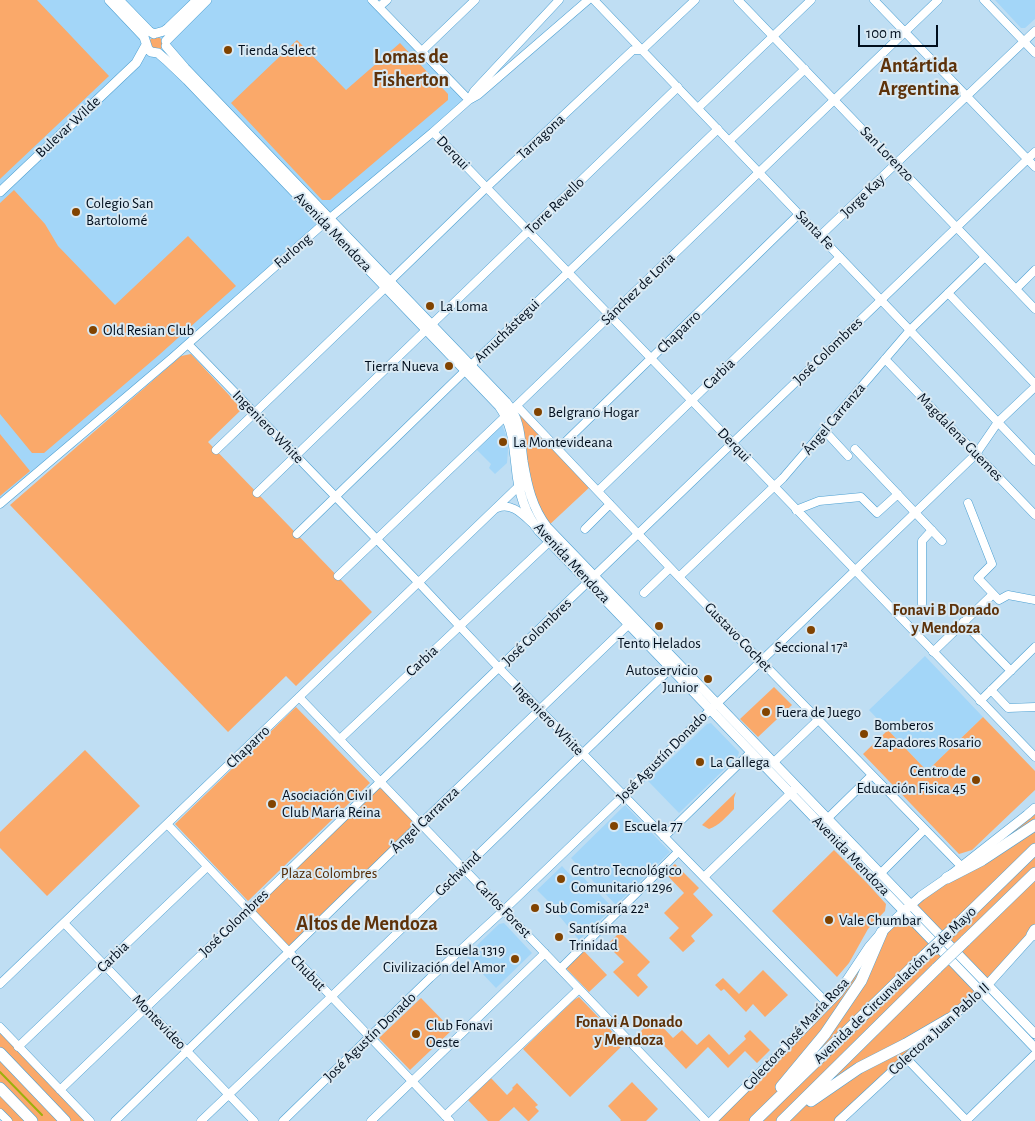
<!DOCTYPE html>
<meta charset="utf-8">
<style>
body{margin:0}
#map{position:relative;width:1035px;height:1121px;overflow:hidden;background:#bfdef3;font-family:"Alegreya Sans",sans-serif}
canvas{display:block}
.scale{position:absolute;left:858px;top:25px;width:80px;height:22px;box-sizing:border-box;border:2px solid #000e1d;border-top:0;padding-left:6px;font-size:15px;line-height:18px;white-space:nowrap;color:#000e1d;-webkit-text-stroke:4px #d9e9f3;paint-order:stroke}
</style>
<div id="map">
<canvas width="1035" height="1121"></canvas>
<div class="scale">100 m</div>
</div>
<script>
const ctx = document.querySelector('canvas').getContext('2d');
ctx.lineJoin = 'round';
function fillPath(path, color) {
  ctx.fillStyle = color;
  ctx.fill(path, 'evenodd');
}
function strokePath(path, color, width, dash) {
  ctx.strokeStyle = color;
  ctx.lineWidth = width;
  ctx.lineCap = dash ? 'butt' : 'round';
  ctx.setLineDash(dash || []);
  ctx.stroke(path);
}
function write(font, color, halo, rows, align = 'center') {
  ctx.font = font + ' "Alegreya Sans",sans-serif';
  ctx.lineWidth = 4;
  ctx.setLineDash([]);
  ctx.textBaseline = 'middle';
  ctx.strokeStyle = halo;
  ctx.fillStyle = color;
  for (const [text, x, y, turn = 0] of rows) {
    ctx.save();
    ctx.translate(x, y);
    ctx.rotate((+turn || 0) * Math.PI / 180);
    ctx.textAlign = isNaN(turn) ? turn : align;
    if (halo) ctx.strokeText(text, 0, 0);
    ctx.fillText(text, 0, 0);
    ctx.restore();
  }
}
fillPath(new Path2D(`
 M0,0H372L469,100L0,504Z
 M995,0H1035V19L1025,28H1021Z
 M502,425L506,435L508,450L507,463L495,474L489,468L491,464L477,450Z
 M925,656L983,717L927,771L869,710Z
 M711,723L739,752L738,756L679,813L648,781L707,724Z
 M625,805L670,852L616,905L571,858Z
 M562,866L573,878L579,873L613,908L579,940L552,907L550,903L537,890Z
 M504,923L532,953L496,988L466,956L499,924Z`), '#a3d6f8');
fillPath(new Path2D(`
 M0,0H37L109,76L0,179Z
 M158,36L163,41V46L160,50L151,49L150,40L153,37Z
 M297,40L346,90L400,43L448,94V100L330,200H322L231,103Z
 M14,190L45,224L58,246L115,305L188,236L236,286L159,355L44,453H32L0,414V203Z
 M191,354L242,409L208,442L372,612L296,686L286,676L228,732L10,505L181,356Z
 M517,406L592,485L547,527L535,508L518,423Z
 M0,434L30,471L0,496Z
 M774,687L792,705L758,737L740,719Z
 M296,707L370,783L248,901L175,824Z
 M983,717L1035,771V790L972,850L959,854L863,754L888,730L927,771Z
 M85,750L140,806L47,896L0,848V832Z
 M378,788L382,789L415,823V826L291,947H287L253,909Z
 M736,792L734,798V809C727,816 719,826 709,829L702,825Z
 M1035,808V932L988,985L839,1121H712L839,993L882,932Z
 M834,850L867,883L886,904L885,911L868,929L849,963L837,977L772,911Z
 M675,864L699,888L693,894L713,915L691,936L695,941L683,952L669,938L679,928L664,913L684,893L665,873Z
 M620,932L650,962L637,975L648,987L638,997L613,972L624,962L607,945Z
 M583,950L607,975L589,992L565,967Z
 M763,970L788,995L765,1017L753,1004L746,1012L724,989L721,991L715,985L723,978L739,994Z
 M579,997L624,1044L570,1097L523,1049L574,1000Z
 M421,998L452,1030L410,1070L379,1038Z
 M654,1018L673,1038L682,1030L697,1045L709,1034L729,1055L746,1039L744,1036L750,1030L770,1050L757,1063L745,1051L728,1068L708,1047L686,1069L653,1034L643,1042L637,1035Z
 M0,1027L90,1121H8L0,1113Z
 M491,1078L507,1095L513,1089L512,1088L517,1083L538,1105L535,1107L539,1111L529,1121H528L514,1107L499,1121H488L468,1100Z
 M632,1082L658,1109L646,1121H620L621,1120L608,1106Z`), '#faa96a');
strokePath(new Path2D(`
 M0,1072L42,1115`), '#9cb00b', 2);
const minor = new Path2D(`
 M372,0L469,100
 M594,0L1035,461
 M738,0L1035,309
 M874,0L1035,167
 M984,0L1035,53
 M379,7L387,0
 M422,51L475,0
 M469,100L474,91L559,0
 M698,108L811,0
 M433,132L1035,757
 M729,141L805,69
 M820,236L1035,31
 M390,281L486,188L633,50H642L695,0
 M1016,289L1035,270
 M948,293L1035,384
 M432,324L678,87
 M188,344L418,582L499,668L828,1004
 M885,359L1035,515
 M517,406L679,577L961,866
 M824,430L848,456
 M558,449L799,214
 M855,449L942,541
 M216,450L386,287
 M598,491L840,257
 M257,493L427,329
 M968,503L992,564L978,578L999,600L1008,595L1035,600
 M0,504L172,358L330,218L433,132L469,100L478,95L588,0
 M497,508C511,502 522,514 532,523
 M796,510L819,501L861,497L877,513L898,494
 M585,529L610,504
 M297,534L469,367L718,129
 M338,576L512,410L938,0
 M679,577L783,478L910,330L985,257
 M644,593L670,568
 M922,604V541L932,530
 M963,622L1011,671
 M933,652L993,594
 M991,690L1008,708L1035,707
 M299,697L706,1121
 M980,701L1035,647
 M340,739L549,542
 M773,763L818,720
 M827,819L872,775
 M167,824L450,1121
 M664,837L751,752
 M880,874L925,829
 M704,877L794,790
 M64,923L254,1121
 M560,969L678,852
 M0,984L521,484
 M0,1027L90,1121
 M18,1047L207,867
 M906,1058L967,1121
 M60,1090L248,910L381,781L1035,152
 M0,1113L8,1121
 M445,1116L579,989
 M115,1121L415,829L629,624
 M201,1121L331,997L671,668
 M283,1121L430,978L504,910L623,796L703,717L976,454L998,422L1035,387
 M371,1121L545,953
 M966,1121L1035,1054`);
const major = new Path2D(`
 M109,0L144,37L148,49L151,52L158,53L166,60L187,80L499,406C513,426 513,442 516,466C518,489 524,513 539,531L1035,1048
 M119,0L149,31L154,34
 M157,33L164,31L168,28L197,0
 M166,41L207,0
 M166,46L185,68L506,402C521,420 520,438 523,461C527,485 532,508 547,527L1035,1034
 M0,192L136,63L146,45
 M945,1022L981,992L1035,932
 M712,1121L769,1064L839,992L869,947L882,932L904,911L921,896L947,878L1027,815L1035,808
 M839,1121L936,1031`);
const highway = new Path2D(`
 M947,878L982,860L1035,825
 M953,929L1035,849
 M1032,935L1035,930
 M965,941L1035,873
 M0,1053L65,1121
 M781,1087L825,1034L861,981L882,932
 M0,1088L32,1121
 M811,1101L859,1068L906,1044L949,1019
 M755,1121L925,955
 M782,1121L937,968`);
strokePath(minor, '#4da0d2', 9);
strokePath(major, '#4da0d2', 10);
strokePath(highway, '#4da0d2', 12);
strokePath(minor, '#fff', 8);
strokePath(major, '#fff', 9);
strokePath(highway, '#fff', 11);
const highwayBridge = new Path2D(`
 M925,955L953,929
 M937,968L965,941`);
strokePath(highwayBridge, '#4da0d2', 12, []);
strokePath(highwayBridge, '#fff', 11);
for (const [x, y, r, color] of [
 [228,50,5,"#814300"],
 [76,212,5,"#814300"],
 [430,306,5,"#814300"],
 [93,330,5,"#814300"],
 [449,366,5,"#814300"],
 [538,412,5,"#814300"],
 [503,442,5,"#814300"],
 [659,626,5,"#814300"],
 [811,630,5,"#814300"],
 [708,679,5,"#814300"],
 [766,712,5,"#814300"],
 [864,734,5,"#814300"],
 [700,762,5,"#814300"],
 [976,780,5,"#814300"],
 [272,804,5,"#814300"],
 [614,826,5,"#814300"],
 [561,879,5,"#814300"],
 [535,908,5,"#814300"],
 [829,920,5,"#814300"],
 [559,937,5,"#814300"],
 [515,959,5,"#814300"],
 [416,1034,5,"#814300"]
]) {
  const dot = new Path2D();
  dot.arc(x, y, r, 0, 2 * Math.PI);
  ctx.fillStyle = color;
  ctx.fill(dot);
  strokePath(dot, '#d9e9f3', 2);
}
write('15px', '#000e1d', '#d9e9f3', [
 ["Tienda Select",238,50],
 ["Colegio San",86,203],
 ["Bartolomé",86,220],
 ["La Loma",440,306],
 ["Old Resian Club",103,330],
 ["Tierra Nueva",439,366,"right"],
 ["Belgrano Hogar",548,412],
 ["La Montevideana",513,442],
 ["Tento Helados",659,643,"center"],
 ["Seccional 17ª",811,647,"center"],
 ["Autoservicio",698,670,"right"],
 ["Junior",698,687,"right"],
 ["Fuera de Juego",776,712],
 ["Bomberos",874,725],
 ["Zapadores Rosario",874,742],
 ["La Gallega",710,762],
 ["Centro de",966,771,"right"],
 ["Educación Fisica 45",966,788,"right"],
 ["Asociación Civil",282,795],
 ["Club María Reina",282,812],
 ["Escuela 77",624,826],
 ["Centro Tecnológico",571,870],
 ["Comunitario 1296",571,887],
 ["Sub Comisaría 22ª",545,908],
 ["Vale Chumbar",839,920],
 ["Santísima",569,928],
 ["Trinidad",569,945],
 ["Escuela 1319",505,950,"right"],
 ["Civilización del Amor",505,967,"right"],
 ["Club Fonavi",426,1025],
 ["Oeste",426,1042]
], 'left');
write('15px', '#000e1d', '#d9e9f3', [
 ["Bulevar Wilde",68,127,-43],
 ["Tarragona",541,137,-43],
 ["Derqui",453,153,46],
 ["San Lorenzo",887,154,46],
 ["Jorge Kay",863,196,-44],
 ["Torre Revello",555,206,-44],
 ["Santa Fe",815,230,46],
 ["Avenida Mendoza",333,232,46],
 ["Furlong",293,251,-41],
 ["Sánchez de Loria",638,289,-44],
 ["Amuchástegui",507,331,-44],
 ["Chaparro",679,332,-44],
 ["José Colombres",828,351,-44],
 ["Carbia",719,374,-44],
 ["Ángel Carranza",834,419,-50],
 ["Ingeniero White",268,427,46],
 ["Magdalena Guemes",960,437,46],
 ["Derqui",734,445,46],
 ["Avenida Mendoza",572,563,47],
 ["José Colombres",537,632,-44],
 ["Gustavo Cochet",738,637,46],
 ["Carbia",422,661,-43],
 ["Ingeniero White",548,719,46],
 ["Chaparro",248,747,-44],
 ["José Agustín Donado",662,757,-45],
 ["Ángel Carranza",425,820,-44],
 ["Avenida Mendoza",851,856,46],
 ["Gschwind",458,874,-44],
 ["Carlos Forest",503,909,46],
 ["José Colombres",234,923,-44],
 ["Carbia",113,957,-44],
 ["Chubut",308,973,46],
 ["Avenida de Circunvalación 25 de Mayo",895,985,-44],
 ["Montevideo",159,1022,46],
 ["Colectora Juan Pablo II",939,1029,-42],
 ["Colectora José María Rosa",796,1034,-47],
 ["José Agustín Donado",370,1037,-44]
]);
write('15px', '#502700', '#d9e9f3', [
 ["Plaza Colombres",329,873]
]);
write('bold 16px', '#5d320a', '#d9e9f3', [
 ["Fonavi B Donado",946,610],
 ["y Mendoza",946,628],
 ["Fonavi A Donado",629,1022],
 ["y Mendoza",629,1040]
]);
write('bold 20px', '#5d320a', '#d9e9f3', [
 ["Lomas de",411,57],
 ["Fisherton",411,80],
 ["Antártida",919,66],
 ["Argentina",919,89],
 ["Altos de Mendoza",367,924]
]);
</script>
